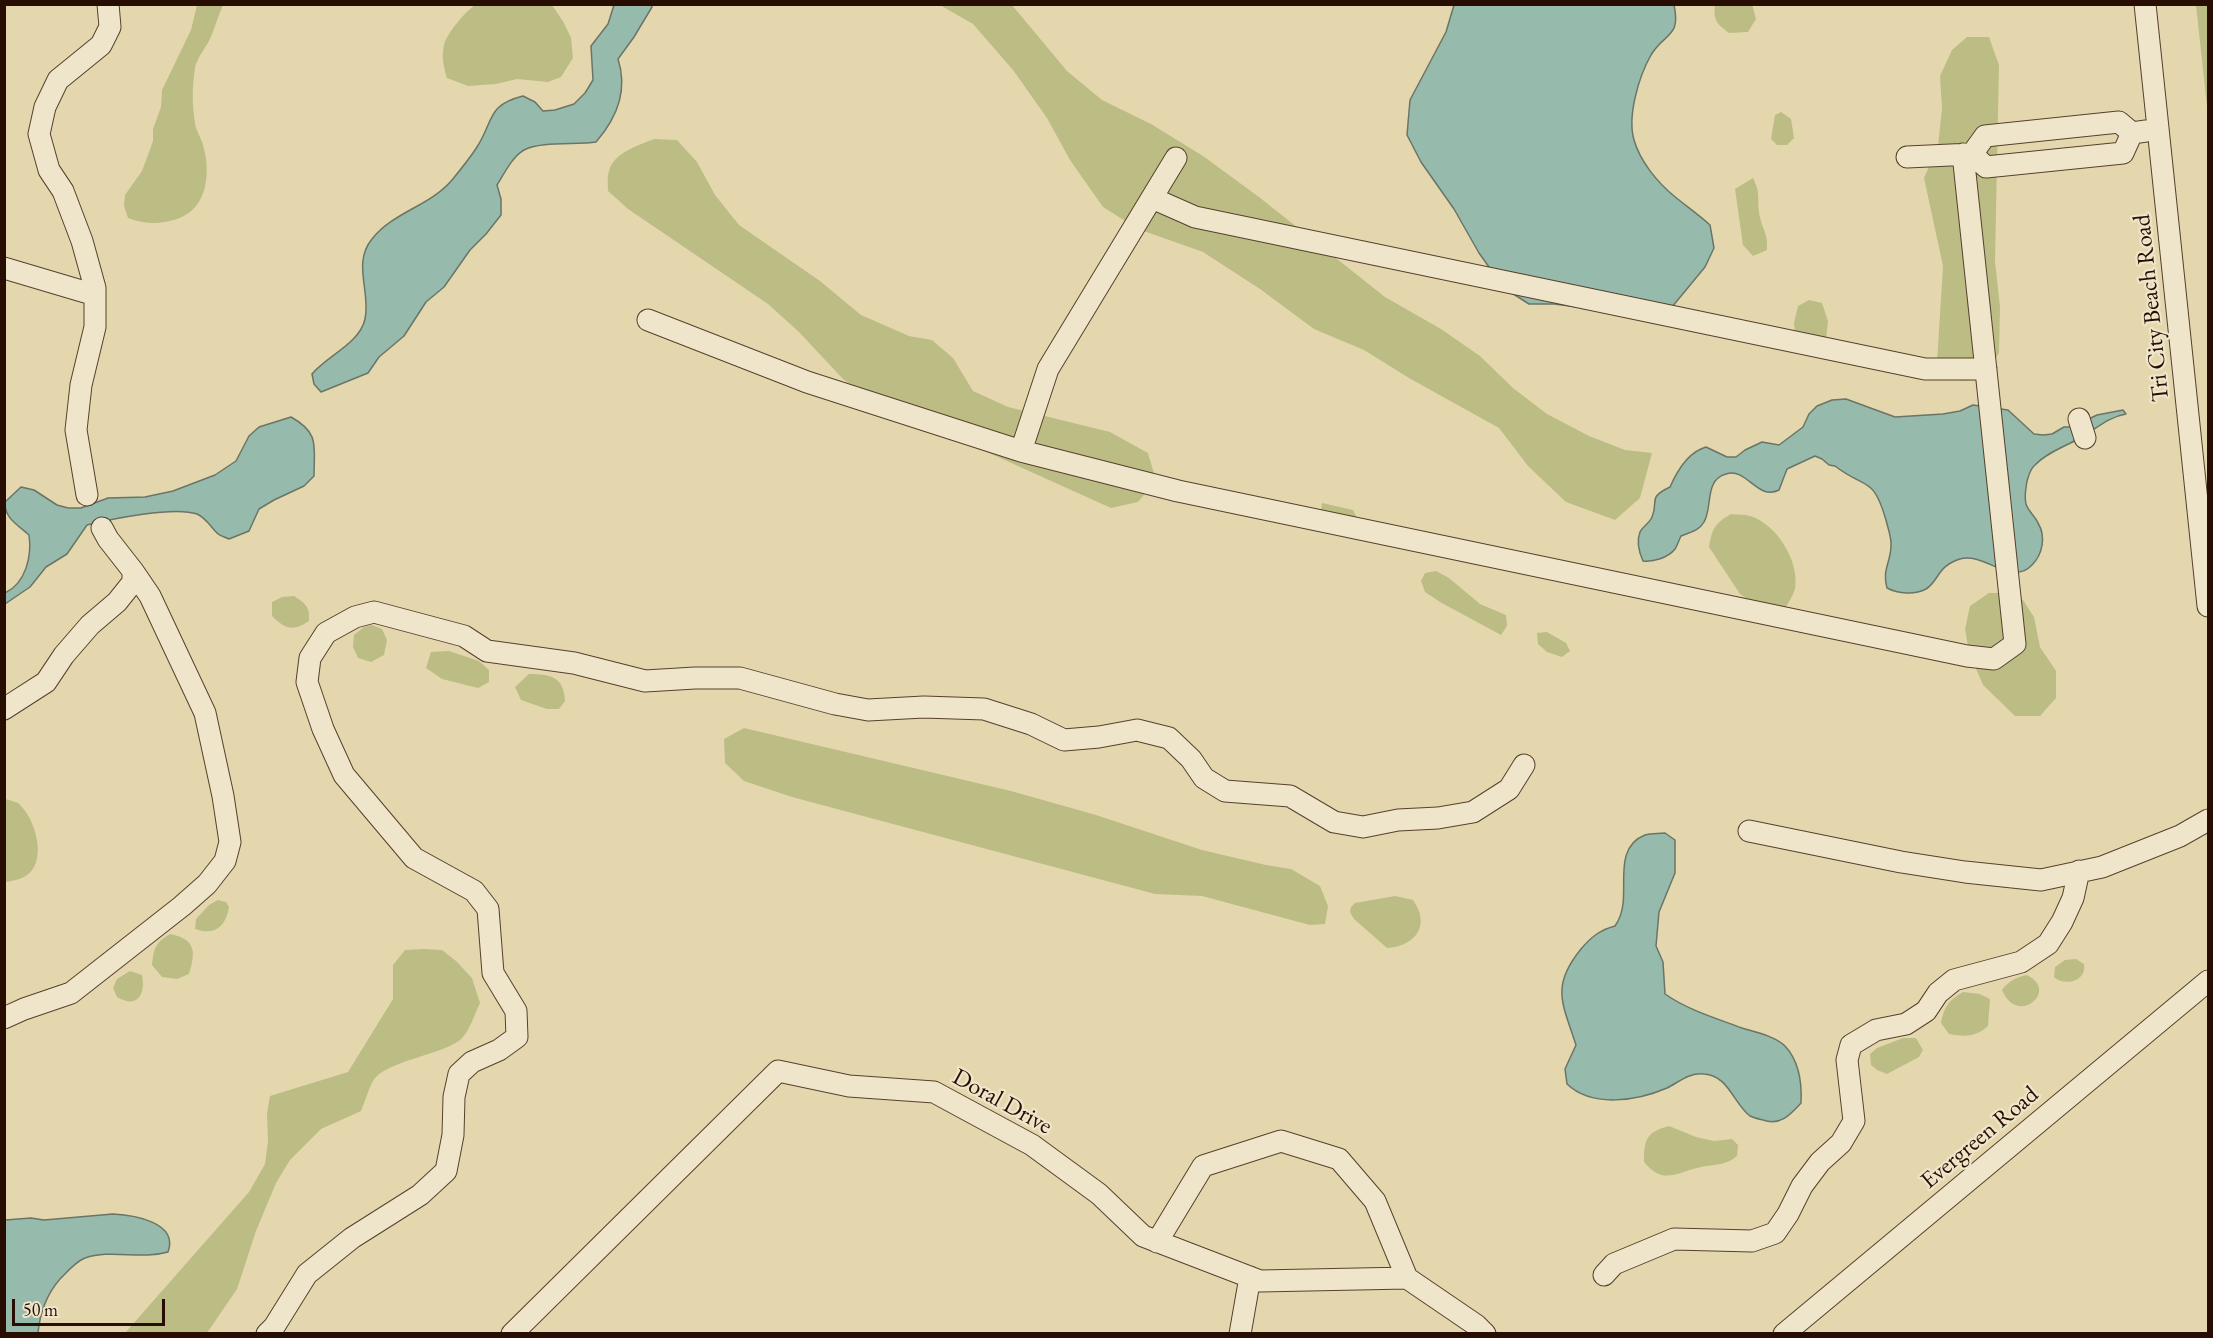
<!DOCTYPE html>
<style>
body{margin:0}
#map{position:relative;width:2213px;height:1338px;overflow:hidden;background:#e5d7ad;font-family:"EB Garamond",serif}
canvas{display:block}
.frame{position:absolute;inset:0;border:6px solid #280d02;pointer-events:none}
.scale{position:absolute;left:12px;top:1299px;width:153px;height:27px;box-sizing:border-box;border:3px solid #280d02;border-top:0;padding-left:8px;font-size:18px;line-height:21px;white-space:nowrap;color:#280d02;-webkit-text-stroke:4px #eee5ca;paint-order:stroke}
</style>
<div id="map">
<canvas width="2213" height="1338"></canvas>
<div class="frame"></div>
<div class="scale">50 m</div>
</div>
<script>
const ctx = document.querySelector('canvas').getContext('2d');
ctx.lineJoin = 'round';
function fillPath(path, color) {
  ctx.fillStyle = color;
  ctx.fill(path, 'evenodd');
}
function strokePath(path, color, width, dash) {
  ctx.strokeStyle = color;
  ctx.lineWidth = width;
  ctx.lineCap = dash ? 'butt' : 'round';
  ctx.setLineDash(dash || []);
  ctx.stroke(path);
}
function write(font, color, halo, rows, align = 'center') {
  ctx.font = font + ' "EB Garamond",serif';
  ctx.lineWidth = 4.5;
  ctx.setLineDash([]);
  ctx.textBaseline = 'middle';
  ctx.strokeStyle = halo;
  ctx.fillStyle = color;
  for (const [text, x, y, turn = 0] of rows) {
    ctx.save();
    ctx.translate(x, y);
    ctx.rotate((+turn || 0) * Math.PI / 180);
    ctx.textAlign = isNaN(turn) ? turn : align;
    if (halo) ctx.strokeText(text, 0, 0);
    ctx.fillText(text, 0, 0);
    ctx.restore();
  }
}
fillPath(new Path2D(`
 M1752,4L1756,19L1748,32L1729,33C1717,24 1713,20 1715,5Z
 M197,5H223C218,16 215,28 210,39C205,49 197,58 195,68C192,86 192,105 195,123C196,131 201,137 203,145C211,172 208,209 177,219C159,225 145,224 128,218L124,206L125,195L142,171L148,155L153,141V129L161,107L162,90L191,30Z
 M475,5H552L564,23L571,38L573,58L561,77L548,82L517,79L496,84L468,86L447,78C444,68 441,56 444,45C447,33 465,12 475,5Z
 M940,5H1012L1067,71L1102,100L1151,124L1203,156L1259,197L1385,297L1441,329L1480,356L1513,388L1547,414L1589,436L1625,450L1652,453L1640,498L1615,520L1566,502L1528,466L1499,428L1409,378L1364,350L1314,329L1260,289L1203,252L1138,229L1103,207L1070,160L1047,118L1013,70L973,24Z
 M2196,5H2208V116Z
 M1967,37H1989L1999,65L1995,261L2000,307L1999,353L1984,379L1961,381L1937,363L1943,266L1924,178L1938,146L1942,108L1940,76L1952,50Z
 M1781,112L1791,119L1794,138L1787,145H1777L1771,139L1775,115Z
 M654,139L677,140L697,162L715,195L739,225L820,281L861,315L909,336L932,340L953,358L973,391L1008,407L1110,432L1148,453L1156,480L1138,502L1111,508L865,397L842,378L799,332L768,304L628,209L608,191C608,184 607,177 609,171C613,153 639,145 654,139Z
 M1753,178C1762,196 1756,200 1760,217C1763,231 1768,233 1767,250L1753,256L1743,245L1735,189Z
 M1809,300L1822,303L1828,321L1826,339L1796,342L1794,323L1798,306Z
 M1322,503L1353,510L1357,518L1324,517L1321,510Z
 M1731,514C1737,515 1745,514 1750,516C1777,524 1800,562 1795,589C1793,596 1788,603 1784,610L1760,608L1740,594L1709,547C1712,529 1715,523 1731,514Z
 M1436,571L1449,578L1480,604L1506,615L1507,626L1501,635L1440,602L1425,592L1421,581L1425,573Z
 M1989,593H2007L2023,600L2034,617L2040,647L2056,671V698L2040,716H2015L1983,685L1969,652L1965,629L1970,606Z
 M294,596C306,604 310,607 309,621C293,632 285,629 272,616V602L282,597Z
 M372,625L382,629L387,640L384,655L371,662L358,658L353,647L354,635L364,627Z
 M1547,632L1566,643L1570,651L1562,657L1547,652L1538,644L1537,633Z
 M449,651L479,661L489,670V682L478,688L442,679L426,668L431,652Z
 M529,674C551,674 564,677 565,701L559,709H547L521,700L515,687Z
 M744,728L1011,791L1096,815L1202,850L1266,865L1291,869L1320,886L1328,906L1325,924L1310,925L1202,896L1155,894L792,797L744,781L725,763L724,739Z
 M5,799C9,800 14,801 18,803C36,818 49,864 24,877C18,880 11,881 6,882Z
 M1395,896L1413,900C1431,925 1416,946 1387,948L1354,919L1350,912L1351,907L1355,903Z
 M218,900L226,902L229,907C226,927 214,936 195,929L196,919L209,905Z
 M170,934C196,939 196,952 189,974L177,979L162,977L152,965C154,948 155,943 170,934Z
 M423,949L442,950L456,961L472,978L480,1003C475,1013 469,1033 460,1040C441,1055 385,1061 373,1081C368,1090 365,1102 361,1111L321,1129L290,1160L276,1183L256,1231L237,1289L207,1333H125L249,1192L265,1164L268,1141L267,1113L270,1096L348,1072L393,999V965L405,950Z
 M2076,959L2084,964C2087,981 2065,987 2054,977L2055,967L2065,960Z
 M130,971L142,975C146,995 137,1009 117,997L113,988L117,979Z
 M2027,975C2060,991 2017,1027 2002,990C2009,981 2016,977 2027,975Z
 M1963,992L1980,994L1990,999L1988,1026C1976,1037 1965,1037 1949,1034L1941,1023C1944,1007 1949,1000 1963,992Z
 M1903,1038H1916L1923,1050L1919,1057L1887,1074L1877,1070L1871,1065L1870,1054L1877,1048Z
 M1669,1126L1696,1137L1714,1141L1732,1139L1738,1145L1737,1156C1726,1166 1714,1164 1701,1167C1676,1172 1664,1186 1644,1162C1644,1140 1646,1132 1669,1126Z`), '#bbbd85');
const water = new Path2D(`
 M614,5H651L652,7L634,37L618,59C628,90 617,118 596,142C577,145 540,141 524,150C512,157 504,174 497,185L501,199V215L486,234L470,250L444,287L426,302L404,336L379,357L368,373L321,392L314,384L312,374C327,356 360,343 365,319C371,292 352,263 372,239C393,212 430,206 452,180C461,169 470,158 477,147C494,120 487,105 523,96L535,102L543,111L555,110L574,104L585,93L593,80L591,46L608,24Z
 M1454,5H1674C1681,38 1665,32 1651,55C1639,76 1627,116 1634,140C1640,161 1657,182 1674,196C1686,206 1698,214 1710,225L1714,248L1705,267L1667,313L1644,315L1554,304H1529L1504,288L1479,253L1454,209L1421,162L1407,135L1410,100L1446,32Z
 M1846,399L1895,417L1943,414L1960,411L1973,405L2008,410L2034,434L2043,435L2052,434L2064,427H2072L2097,415L2123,410L2126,414C2107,417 2094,431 2078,439C2064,447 2046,453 2035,465C2030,469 2029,475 2027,481C2026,488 2024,496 2026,504C2028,511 2035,516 2038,523C2046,536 2043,554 2032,565C2011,587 1985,552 1960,559C1937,566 1939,581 1926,589C1915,595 1898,594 1887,588C1882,570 1890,564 1891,547C1892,538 1888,529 1886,520C1873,475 1866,490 1835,466L1829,465L1822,459L1815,456L1787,469L1779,490C1757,501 1747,467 1726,474C1704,480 1713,507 1704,522C1699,531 1690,532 1681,536C1679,540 1677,546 1675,549C1668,558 1653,562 1643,561C1639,552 1636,542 1640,532C1642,527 1649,524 1652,517C1659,500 1647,498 1670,487C1677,471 1688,452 1706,447L1727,457H1736L1745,450L1762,442L1779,445L1803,427L1809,414L1817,406L1832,400Z
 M291,417C320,433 314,446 314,476L304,486L274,500L259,509L249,531L229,539C225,537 220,536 217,533C210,526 206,518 197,514C174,506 112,519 87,525L67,554L46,567L30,587L5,604V593C26,583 32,556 29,535C18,525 4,518 5,502L21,487L34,490L57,505L68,508H81L108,498L145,497L173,491L215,475L236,461L249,436L259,427Z
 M1665,833L1675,840V873L1659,912L1656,946L1663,962L1665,994C1688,1010 1715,1018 1742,1028C1755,1032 1775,1036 1785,1046C1799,1061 1802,1084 1801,1103C1790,1115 1780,1126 1763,1120C1759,1119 1754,1118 1750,1116C1734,1104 1728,1075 1704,1074C1690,1072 1679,1082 1667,1088C1637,1101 1592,1108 1567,1084L1565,1069L1576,1045C1563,1004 1550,987 1581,949C1591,937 1600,930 1615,926C1620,919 1622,912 1623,904C1626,881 1616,846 1645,835C1651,833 1659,834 1665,833Z
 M113,1214C133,1215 179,1222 168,1252C141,1260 111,1249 85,1258C75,1262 67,1272 60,1279C46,1295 40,1312 38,1333H5V1220L31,1218L44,1220Z`);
fillPath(water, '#96baab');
strokePath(water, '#6a7567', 1.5);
const minor = new Path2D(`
 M2145,4L2208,606
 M1972,154L1985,136L2119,122L2132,133L2146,131
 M1907,157L1972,154L1986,167L2123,153L2132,133
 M1152,198L1195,217L1925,369H1986
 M4,268L95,295
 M648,320L807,382L1021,451L1178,491L1967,656L1994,659L2015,644L1963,154
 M2079,419L2085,438
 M1021,451L1048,369L1176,158
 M87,495L76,430L81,385L95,327V288L82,241L63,191L49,170L39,134L45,107L58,80L101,45L110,27L108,4
 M4,709L46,682L64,655L90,625L117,602L133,582V571L108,539L102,528
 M1749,831L1901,862L1965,872L2041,880L2102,867L2180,836L2208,820
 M4,1018L24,1009L71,993L182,906L207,884L225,861L230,842L223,796L205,713L150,596L133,571
 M1157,1242L1203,1166L1281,1141L1339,1159L1375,1201L1407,1278
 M1604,1275L1614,1264L1674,1239L1752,1241L1775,1233L1788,1214L1802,1186L1820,1162L1841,1143L1854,1121L1847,1060L1851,1045L1876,1030L1906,1024L1926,1011L1938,993L1954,980L2021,962L2048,944L2062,922L2073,898L2079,871
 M267,1334L274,1327L307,1274L352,1238L420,1195L446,1171L453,1135L454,1097L459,1074L472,1062L499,1050L517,1037L516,1011L493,973L488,909L474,891L414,858L344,775L323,729L307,682L310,658L326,633L355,617L374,612L464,636L487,651L574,663L645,681L695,678H740L835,704L868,710L924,707L984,709L1031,724L1064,740L1099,737L1137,730L1169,738L1191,759L1204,778L1225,791L1290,796L1334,822L1363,827L1398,820L1438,818L1473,812L1509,789L1524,765
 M512,1334L778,1071L849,1086L934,1092L1032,1145L1099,1194L1143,1236L1260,1281L1407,1278L1476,1325L1485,1334
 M1240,1334L1250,1277
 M1784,1334L2208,981`);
strokePath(minor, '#57402d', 23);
strokePath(minor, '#eee5ca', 21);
write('24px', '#280d02', '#eee5ca', [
 ["Tri City Beach Road",2152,308,-96],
 ["Doral Drive",1002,1102,29],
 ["Evergreen Road",1980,1138,-40]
]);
</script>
